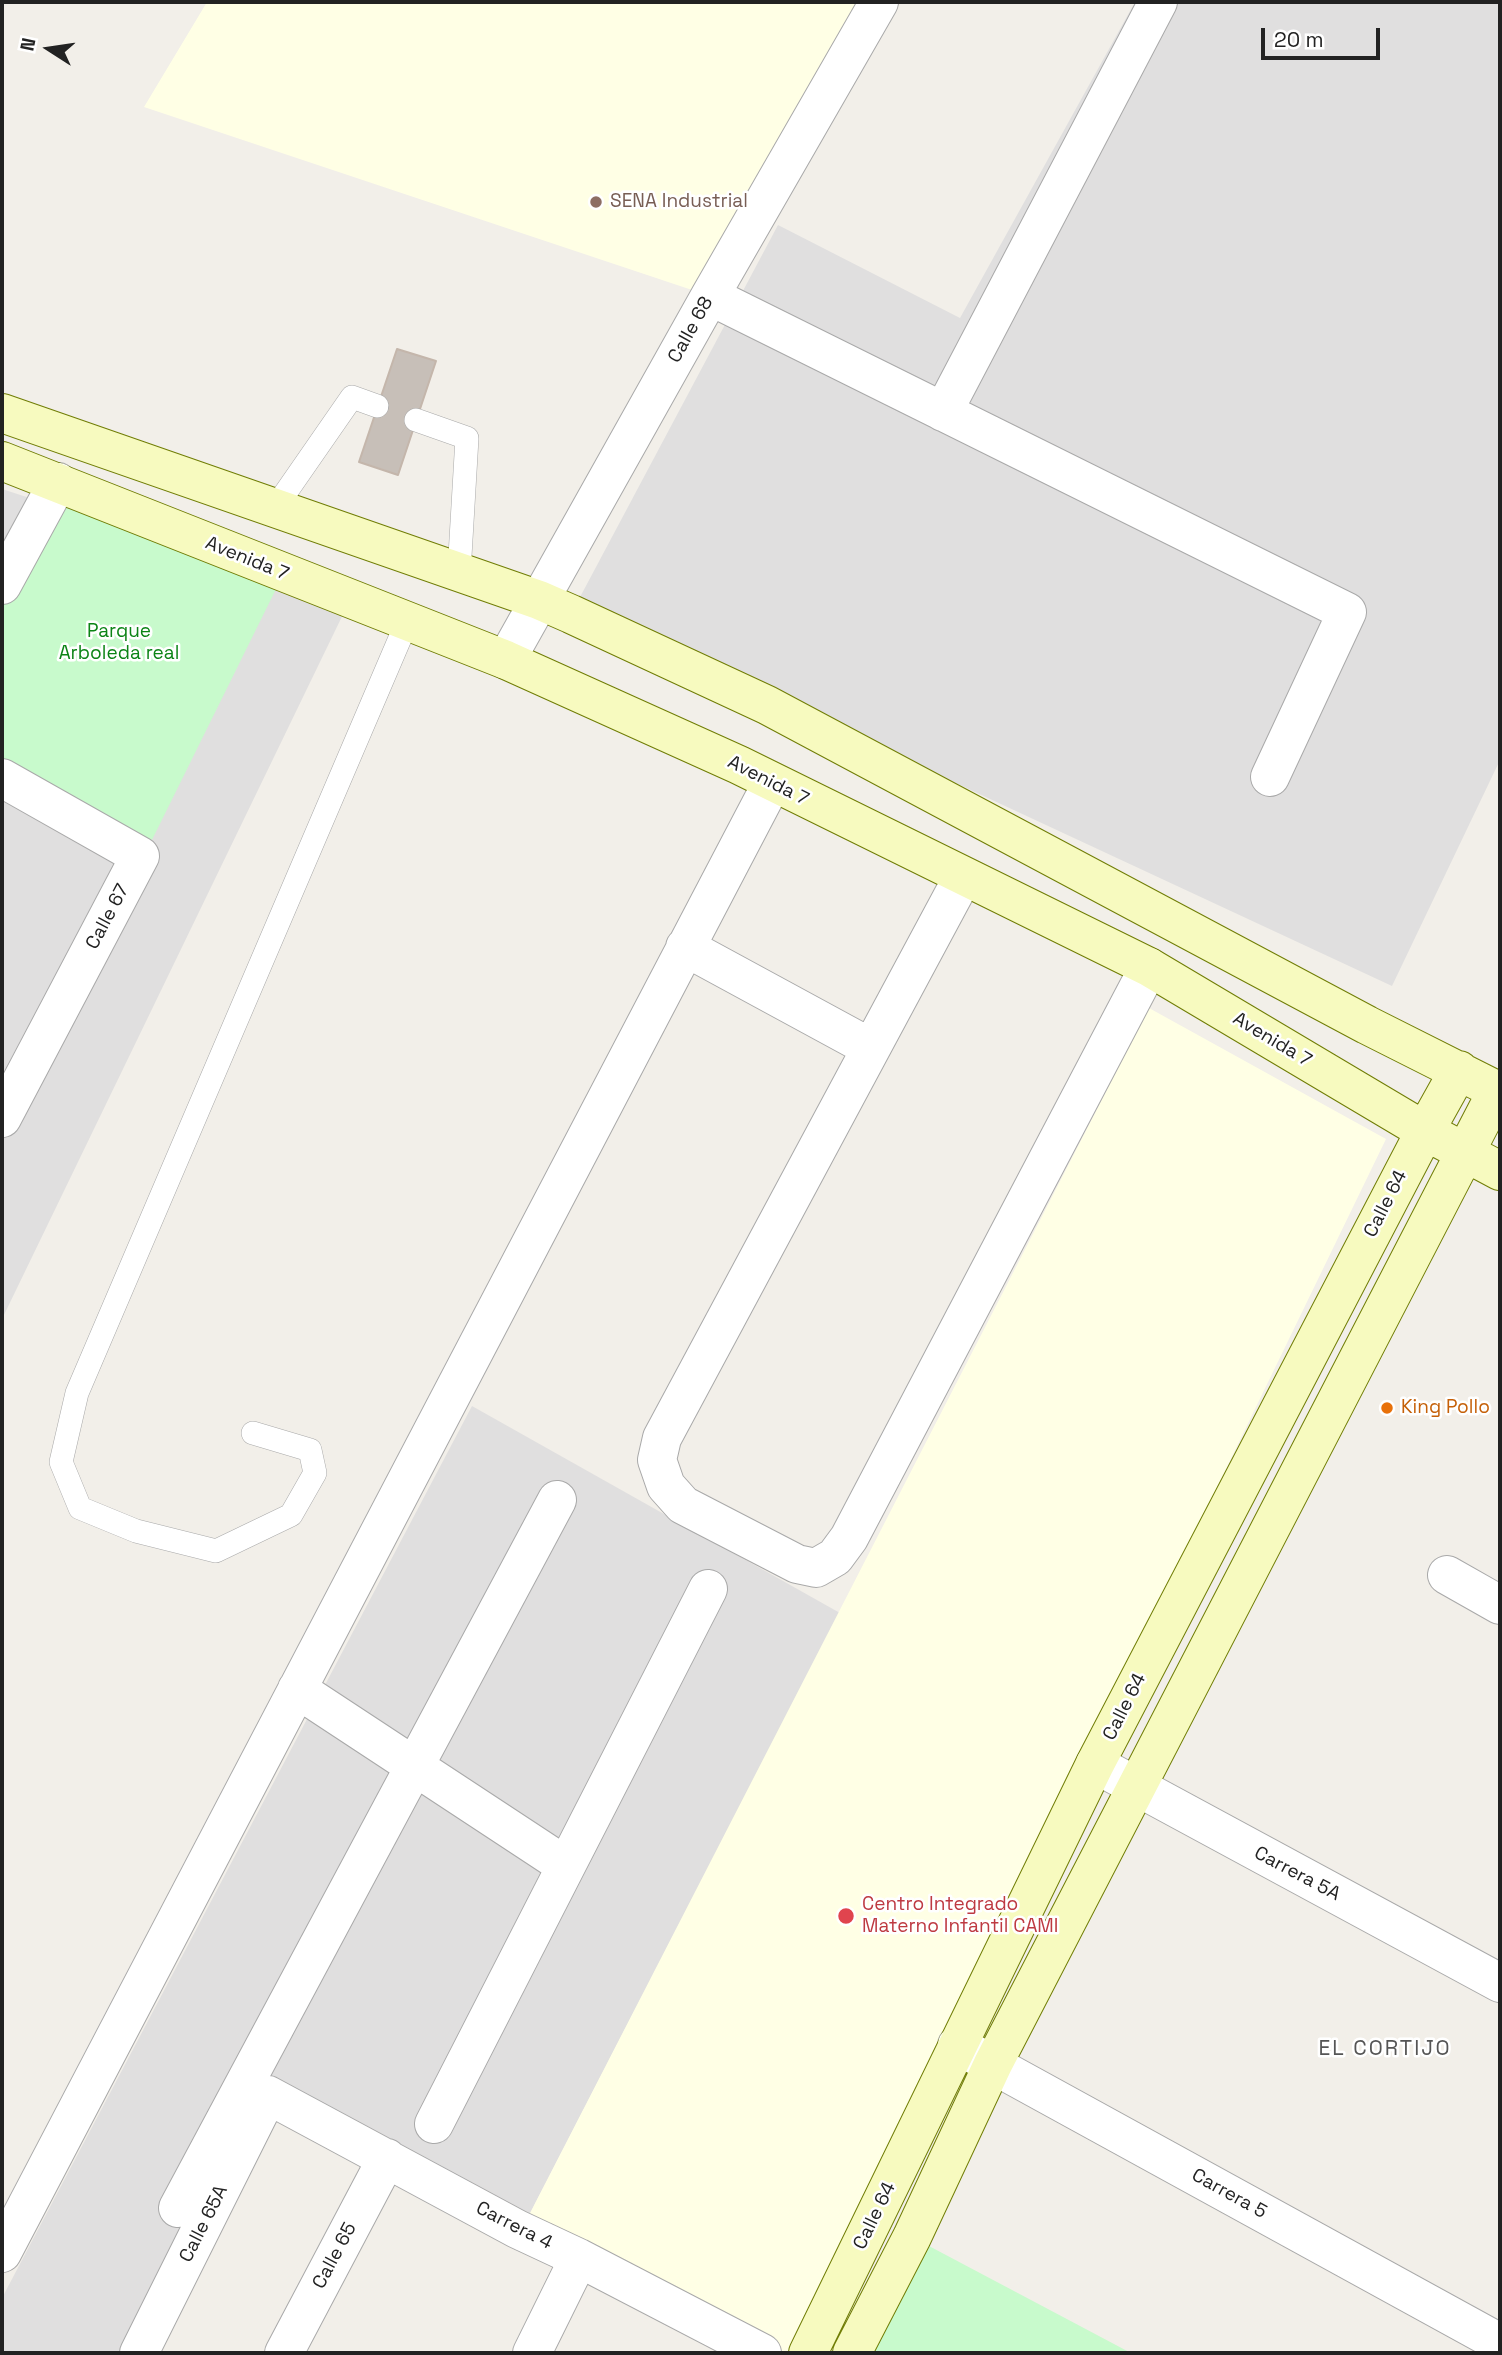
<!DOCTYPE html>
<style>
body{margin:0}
#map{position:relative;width:1502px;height:2355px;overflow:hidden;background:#f2efe9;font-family:"Space Grotesk",sans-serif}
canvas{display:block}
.frame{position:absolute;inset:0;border:4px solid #222;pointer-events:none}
.north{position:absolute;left:14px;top:14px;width:70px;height:70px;-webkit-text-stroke:5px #fff;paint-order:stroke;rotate:282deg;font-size:19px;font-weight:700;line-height:28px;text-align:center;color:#222}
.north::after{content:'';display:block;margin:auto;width:24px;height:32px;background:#222;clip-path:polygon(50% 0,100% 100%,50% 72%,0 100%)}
.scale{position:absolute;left:1261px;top:28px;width:119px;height:32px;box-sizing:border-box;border:4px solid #222;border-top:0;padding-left:9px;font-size:21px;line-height:24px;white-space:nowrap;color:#222;-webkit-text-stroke:5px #fff;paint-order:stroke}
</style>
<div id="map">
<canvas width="1502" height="2355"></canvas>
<div class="frame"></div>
<div class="north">N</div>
<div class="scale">20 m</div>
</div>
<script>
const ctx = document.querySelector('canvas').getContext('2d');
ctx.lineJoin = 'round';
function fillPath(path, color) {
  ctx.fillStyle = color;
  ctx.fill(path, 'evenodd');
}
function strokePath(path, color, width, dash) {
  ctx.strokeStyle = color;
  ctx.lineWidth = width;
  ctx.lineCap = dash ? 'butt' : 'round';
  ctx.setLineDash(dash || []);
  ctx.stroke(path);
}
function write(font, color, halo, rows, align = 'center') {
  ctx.font = font + ' "Space Grotesk",sans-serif';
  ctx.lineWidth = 5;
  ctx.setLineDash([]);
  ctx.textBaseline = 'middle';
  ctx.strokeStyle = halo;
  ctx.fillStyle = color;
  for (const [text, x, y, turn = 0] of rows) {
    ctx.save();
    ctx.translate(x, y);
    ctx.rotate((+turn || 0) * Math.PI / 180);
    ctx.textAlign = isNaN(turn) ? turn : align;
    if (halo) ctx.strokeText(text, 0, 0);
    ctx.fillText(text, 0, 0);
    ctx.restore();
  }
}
fillPath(new Path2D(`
 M1135,2H1500V760L1392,986L773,698L571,614L778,225L960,318Z
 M2,489L349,602L2,1319Z
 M472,1406L840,1613L527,2219L265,2090L133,2353H2V2298Z`), '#e0dfdf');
fillPath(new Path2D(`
 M207,2H879L710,296L144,107Z
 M1149,1008L1386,1139L797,2353H777L527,2219Z`), '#ffffe5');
fillPath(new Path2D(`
 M53,494L282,577L147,850L2,766V600Z
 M912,2237L1131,2353H852Z`), '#c8facc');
const building = new Path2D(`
 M397,349L436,361L398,475L359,462Z`);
fillPath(building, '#c7bfb8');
strokePath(building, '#c4b6ab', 2);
const lane = new Path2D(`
 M416,420L467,438L459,573
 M275,508L352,397L377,406
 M253,1433L310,1450L315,1473L291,1515L216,1551L136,1531L80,1508L61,1462L77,1393L407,622`);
const street = new Path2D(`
 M710,296L1347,612L1270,777
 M943,412L1158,2
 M2,585L58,482
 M506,660L710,296L879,2
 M2,778L140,856L2,1118
 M963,877L662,1438L657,1460L666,1486L683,1505L797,1564L816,1568L835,1557L849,1538L1149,967
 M685,947L871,1048
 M1447,1575L1500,1605
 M297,1689L566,1866
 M1095,1764L1500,1983
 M957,2045L1500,2343
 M434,2124L708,1589
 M178,2208L557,1500
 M2,2253L772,783
 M139,2353L268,2095L517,2229L579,2258L762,2353
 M284,2353L387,2158
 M532,2353L579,2258`);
const secondary = new Path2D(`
 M2,413L539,600L571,614L767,705L1367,1025L1500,1092
 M2,461L506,660L739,765L1149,967L1425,1131L1500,1171
 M808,2353L1095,1764L1425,1131L1459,1070
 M852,2353L912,2237L993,2064L1497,1091`);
strokePath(lane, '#a9a9a9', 24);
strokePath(street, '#a9a9a9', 40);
strokePath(secondary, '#707d05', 40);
strokePath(lane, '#fff', 23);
strokePath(street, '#fff', 38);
strokePath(secondary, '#f7fabf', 38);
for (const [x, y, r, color] of [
 [596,202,7,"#8d6e63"],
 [1387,1408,7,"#e8710a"],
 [846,1916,9,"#e0444e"]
]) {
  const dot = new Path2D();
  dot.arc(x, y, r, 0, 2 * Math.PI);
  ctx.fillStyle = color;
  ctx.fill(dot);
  strokePath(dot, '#fff', 2.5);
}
write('19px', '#785e54', '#fff', [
 ["SENA Industrial",610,202]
], 'left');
write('19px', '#222', '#fff', [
 ["Calle 68",691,330,-61],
 ["Avenida 7",247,559,22],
 ["Avenida 7",768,781,27],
 ["Calle 67",108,917,-62],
 ["Avenida 7",1272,1040,31],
 ["Calle 64",1386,1204,-63],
 ["Calle 64",1125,1707,-63],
 ["Carrera 5A",1297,1874,28],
 ["Carrera 5",1229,2194,29],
 ["Calle 64",875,2216,-64],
 ["Calle 65A",204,2224,-63],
 ["Carrera 4",514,2226,27],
 ["Calle 65",335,2256,-62]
]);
write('19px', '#0c8416', '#fff', [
 ["Parque",119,632],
 ["Arboleda real",119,654]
]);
write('19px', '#c56008', '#fff', [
 ["King Pollo",1401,1408]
], 'left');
write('19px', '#be3a42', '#fff', [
 ["Centro Integrado",862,1905],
 ["Materno Infantil CAMI",862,1927]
], 'left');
ctx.letterSpacing = '2px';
write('21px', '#555', '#fff', [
 ["EL CORTIJO",1385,2049]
]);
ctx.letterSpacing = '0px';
</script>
